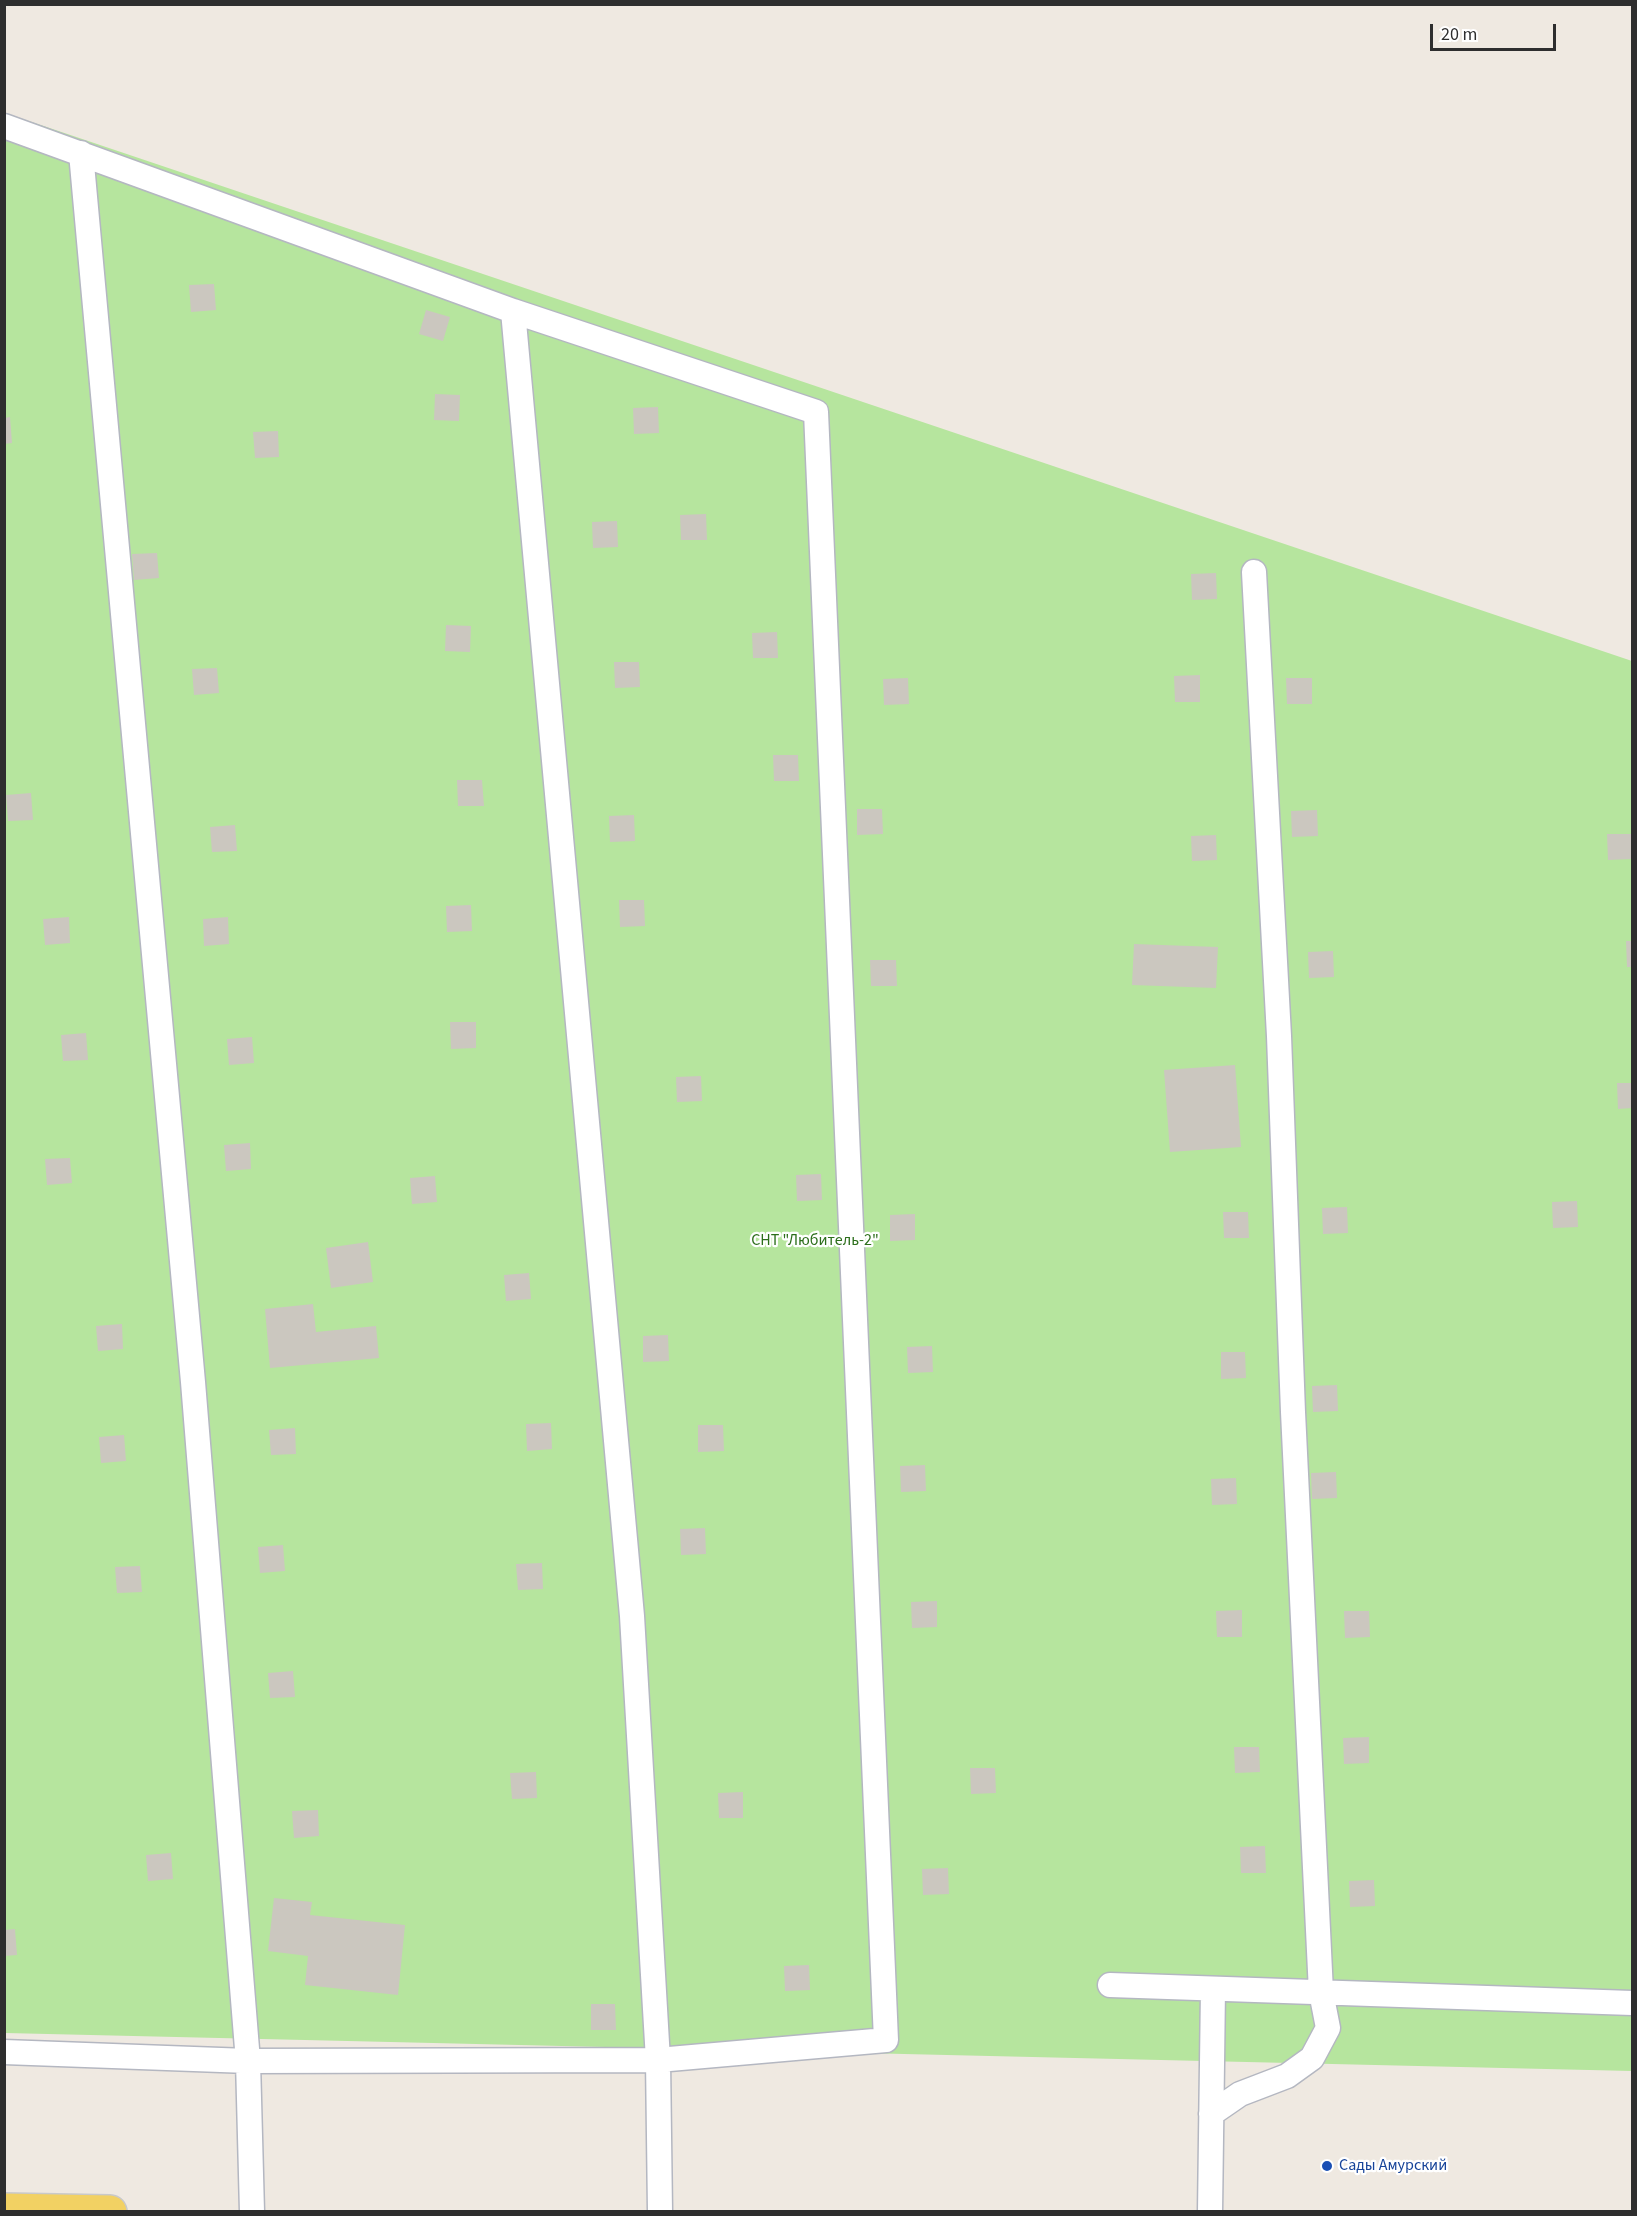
<!DOCTYPE html>
<meta charset="utf-8">
<style>
body{margin:0}
#map{position:relative;width:1637px;height:2216px;overflow:hidden;background:#efe9e1;font-family:"Source Sans 3",sans-serif}
canvas{display:block}
.frame{position:absolute;inset:0;border:6px solid #2e2e2e;pointer-events:none}
.scale{position:absolute;left:1430px;top:24px;width:126px;height:27px;box-sizing:border-box;border:3px solid #2e2e2e;border-top:0;padding-left:8px;font-size:18px;line-height:21px;white-space:nowrap;color:#2e2e2e;-webkit-text-stroke:4px #fff;paint-order:stroke}
</style>
<div id="map">
<canvas width="1637" height="2216"></canvas>
<div class="frame"></div>
<div class="scale">20 m</div>
</div>
<script>
const ctx = document.querySelector('canvas').getContext('2d');
ctx.lineJoin = 'round';
function fillPath(path, color) {
  ctx.fillStyle = color;
  ctx.fill(path, 'evenodd');
}
function strokePath(path, color, width, dash) {
  ctx.strokeStyle = color;
  ctx.lineWidth = width;
  ctx.lineCap = dash ? 'butt' : 'round';
  ctx.setLineDash(dash || []);
  ctx.stroke(path);
}
function write(font, color, halo, rows, align = 'center') {
  ctx.font = font + ' "Source Sans 3",sans-serif';
  ctx.lineWidth = 4.5;
  ctx.setLineDash([]);
  ctx.textBaseline = 'middle';
  ctx.strokeStyle = halo;
  ctx.fillStyle = color;
  for (const [text, x, y, turn = 0] of rows) {
    ctx.save();
    ctx.translate(x, y);
    ctx.rotate((+turn || 0) * Math.PI / 180);
    ctx.textAlign = isNaN(turn) ? turn : align;
    if (halo) ctx.strokeText(text, 0, 0);
    ctx.fillText(text, 0, 0);
    ctx.restore();
  }
}
fillPath(new Path2D(`
 M5,113L1632,661V2071L5,2033Z`), '#b6e59e');
fillPath(new Path2D(`
 M214,284L216,310L191,312L189,285Z
 M426,310L450,317L443,341L419,334Z
 M435,394L460,395L459,421L434,420Z
 M658,407L659,433L634,434L633,408Z
 M10,417L12,443L4,444V418Z
 M278,431L279,457L255,458L253,432Z
 M706,514L707,540H681L680,515Z
 M617,521L618,547L593,548L592,522Z
 M157,553L159,578L134,580L132,554Z
 M1216,573L1217,599L1192,600L1191,574Z
 M446,625L471,626L470,652L445,651Z
 M777,632L778,658H753L752,633Z
 M614,662H639L640,687L615,688Z
 M217,668L219,693L194,695L192,669Z
 M1200,675V702H1175L1174,676Z
 M908,678L909,704L884,705L883,679Z
 M1286,678H1312V704H1287Z
 M773,755H798L799,781H774Z
 M457,780H482L484,806H458Z
 M31,793L33,820L8,821L6,795Z
 M857,809H882L883,834L857,835Z
 M1317,810L1318,836L1292,837L1291,811Z
 M634,815L635,841L610,842L609,816Z
 M235,825L237,851L212,852L210,827Z
 M1607,834H1632V859L1608,860Z
 M1216,835L1217,860L1192,861L1191,836Z
 M619,900H644L645,926L620,927Z
 M471,905L472,931L447,932L446,906Z
 M69,917L70,943L45,945L43,919Z
 M228,917L229,944L204,946L203,919Z
 M1626,941H1632V967H1627Z
 M1134,944L1218,947L1216,988L1132,985Z
 M1333,951L1334,977L1309,978L1308,952Z
 M870,960H896L897,986H871Z
 M450,1022H476V1048L451,1049Z
 M86,1033L88,1060L63,1061L61,1035Z
 M252,1037L254,1063L229,1065L227,1039Z
 M1235,1065L1241,1147L1170,1152L1164,1070Z
 M701,1076L702,1101L677,1102L676,1077Z
 M1617,1083H1632V1108L1618,1109Z
 M250,1143L251,1169L226,1171L224,1145Z
 M70,1158L72,1183L47,1185L45,1159Z
 M821,1174L822,1200L797,1201L796,1175Z
 M435,1176L437,1202L412,1204L410,1178Z
 M1577,1201L1578,1227L1553,1228L1552,1202Z
 M1347,1207L1348,1233L1323,1234L1322,1208Z
 M1223,1212H1248L1249,1238H1224Z
 M915,1214V1240L890,1241V1215Z
 M368,1242L373,1282L331,1288L326,1248Z
 M529,1273L531,1299L506,1301L504,1275Z
 M313,1304L316,1332L376,1326L379,1358L270,1368L265,1309Z
 M122,1324L123,1349L98,1351L96,1326Z
 M668,1335L669,1361L643,1362V1336Z
 M932,1346L933,1372L908,1373L907,1347Z
 M1221,1352H1245L1246,1378L1221,1379Z
 M1337,1385L1338,1411L1313,1412L1312,1386Z
 M551,1423L552,1449L527,1451L526,1424Z
 M698,1425H723L724,1451L698,1452Z
 M295,1428L296,1454L271,1455L269,1430Z
 M124,1435L126,1461L101,1463L99,1437Z
 M925,1465L926,1491L901,1492L900,1466Z
 M1336,1472L1337,1498L1312,1499L1311,1473Z
 M1236,1478L1237,1504L1212,1505L1211,1479Z
 M705,1528L706,1554L681,1555L680,1529Z
 M283,1545L285,1571L260,1573L258,1547Z
 M542,1563L543,1589L518,1590L516,1564Z
 M140,1566L142,1592L117,1593L115,1567Z
 M937,1601V1627L912,1628L911,1602Z
 M1242,1610V1637H1217L1216,1611Z
 M1344,1611H1369L1370,1637L1345,1638Z
 M293,1671L295,1697L270,1698L268,1673Z
 M1369,1737V1763L1344,1764L1343,1738Z
 M1234,1747H1259L1260,1772L1235,1773Z
 M970,1768H995L996,1793L971,1794Z
 M536,1772L537,1798L512,1799L510,1773Z
 M743,1792V1818H719L718,1793Z
 M318,1810L319,1836L294,1838L292,1811Z
 M1265,1846L1266,1873H1241L1240,1847Z
 M171,1853L173,1879L148,1881L146,1855Z
 M948,1868L949,1894L923,1895L922,1869Z
 M1374,1880L1375,1906L1350,1907L1349,1881Z
 M274,1898L312,1902L310,1915L405,1925L398,1995L305,1985L308,1956L268,1951Z
 M15,1929L17,1955L4,1956V1930Z
 M809,1965L810,1990L785,1991L784,1966Z
 M591,2004H615L616,2030H591Z`), '#cbc7bf');
const service = new Path2D(`
 M4,126L513,311L816,412L886,2040L658,2060L248,2061L4,2052
 M81,153L193,1382L248,2061L252,2212
 M513,311L632,1616L658,2060L660,2212
 M1110,1985L1632,2003
 M1211,2114L1240,2094L1287,2076L1312,2058L1328,2028L1321,1992L1293,1412L1279,1036L1254,572
 M1210,2212L1213,1989`);
const primary = new Path2D(`
 M4,2210L110,2212`);
strokePath(service, '#b4b7c1', 27);
strokePath(primary, '#c9c9c9', 36);
strokePath(service, '#fff', 24);
strokePath(primary, '#f2d163', 33);
for (const [x, y, r, color] of [
 [1327,2166,6,"#1a4fb4"]
]) {
  const dot = new Path2D();
  dot.arc(x, y, r, 0, 2 * Math.PI);
  ctx.fillStyle = color;
  ctx.fill(dot);
  strokePath(dot, '#fff', 2);
}
write('16px', '#2c6e1b', '#fff', [
 ["СНТ \"Любитель-2\"",815,1241]
]);
write('16px', '#164399', '#fff', [
 ["Сады Амурский",1339,2166]
], 'left');
</script>
